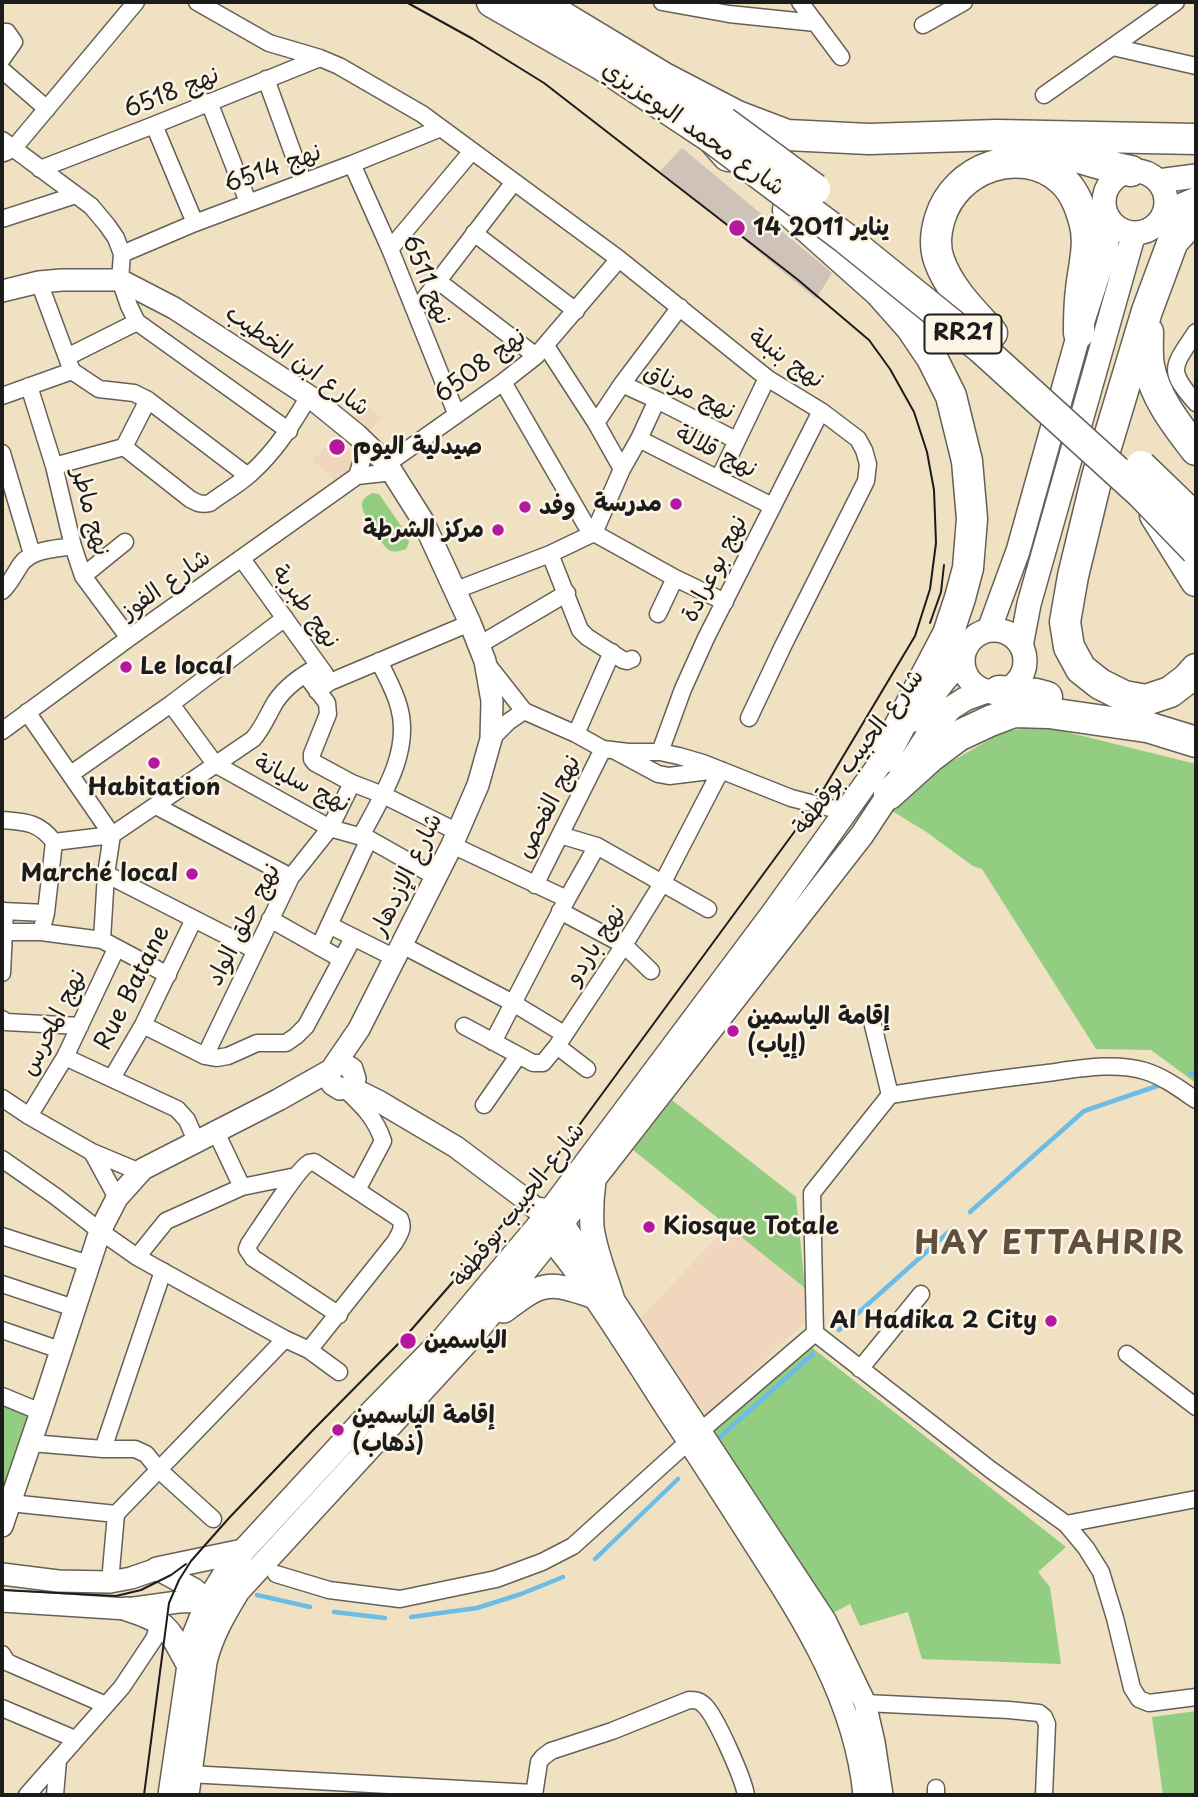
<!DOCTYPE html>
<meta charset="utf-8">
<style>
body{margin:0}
#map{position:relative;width:1198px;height:1797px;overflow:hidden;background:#f0e1c2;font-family:"Playpen Sans",sans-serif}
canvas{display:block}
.frame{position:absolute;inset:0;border:4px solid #1c1c1c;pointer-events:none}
</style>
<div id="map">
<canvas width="1198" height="1797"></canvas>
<div class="frame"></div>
</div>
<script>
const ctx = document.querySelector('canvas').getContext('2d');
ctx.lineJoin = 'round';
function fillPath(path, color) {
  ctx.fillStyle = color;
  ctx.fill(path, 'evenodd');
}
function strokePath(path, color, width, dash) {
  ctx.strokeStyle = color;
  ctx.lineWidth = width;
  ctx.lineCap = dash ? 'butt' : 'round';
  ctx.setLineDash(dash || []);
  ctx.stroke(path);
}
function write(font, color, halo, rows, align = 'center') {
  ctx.font = font + ' "Playpen Sans","Playpen Sans Arabic",sans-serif';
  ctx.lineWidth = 5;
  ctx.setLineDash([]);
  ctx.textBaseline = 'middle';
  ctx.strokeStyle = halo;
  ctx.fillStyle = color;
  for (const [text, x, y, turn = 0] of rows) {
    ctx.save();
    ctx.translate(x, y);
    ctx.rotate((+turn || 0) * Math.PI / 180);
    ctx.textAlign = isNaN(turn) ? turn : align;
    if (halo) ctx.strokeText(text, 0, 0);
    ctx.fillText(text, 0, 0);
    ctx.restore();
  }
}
fillPath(new Path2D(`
 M365,404L381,418L363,438L348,426Z
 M342,434L357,470L340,485L312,460Z
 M729,1225L805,1288L806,1321L704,1418L637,1321Z`), '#f0d6bc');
fillPath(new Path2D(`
 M682,148L832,273L816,299L660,171Z`), '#cec2b9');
fillPath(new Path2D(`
 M372,493L379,494L408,536L409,543L406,549C400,551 394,553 389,550C382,546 361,512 362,505C362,499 367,496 372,493Z
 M1038,725L1196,764V1083L1151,1050L1096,1049L982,869L973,866L925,831L892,811L928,775L1001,733Z
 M672,1100L796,1197L805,1288L633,1150Z
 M810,1346L1066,1547L1038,1572L1050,1587L1061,1664L922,1659L908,1612L860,1626L850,1604L831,1614L712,1431Z
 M2,1403L32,1413L2,1501Z
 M1196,1711V1795H1163L1152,1717Z`), '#92cd81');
strokePath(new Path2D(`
 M1190,1074L1196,1072
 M970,1212L1084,1111L1160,1085
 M839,1330L952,1229
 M720,1437L813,1354
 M595,1559L678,1479
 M257,1595L310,1607
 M334,1612L385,1618
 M411,1617L477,1608L521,1594L563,1577`), '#6bbde7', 4.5);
const minor = new Path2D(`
 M197,2L269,43L320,58L339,66L422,114L619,259L767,378L821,411L858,439L864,450L868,464L866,481L783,646L749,718
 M662,2L729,14L816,23
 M800,2L841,57
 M923,25L964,2
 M2,32H7L14,42L2,59
 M1113,47L1196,66
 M2,70L47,109
 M266,79L303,181
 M1044,95L1176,2
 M209,102L248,202
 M154,125L195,223
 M2,140L91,206L107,225L116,238L122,254L120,280L129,306L137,322L289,431
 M4,153L13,149L136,2
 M352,164L390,249L456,413
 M40,169L154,125L320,58
 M2,219L76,195
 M474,233L576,311
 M390,249L472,151
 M122,254L195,223L352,164L441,128
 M438,281L536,356
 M415,311L514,182
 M1196,332C1173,367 1166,369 1196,403
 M546,346L596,423L622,469
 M67,357L137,322
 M72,371L99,389L134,393L148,400L248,476
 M503,382L591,534
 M622,384L657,400L736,440
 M29,386L54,466L73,546L83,576L129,638
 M2,396L72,371L39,282
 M596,423L622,384L680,307
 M639,439L772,506
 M124,447L190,499C197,503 201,505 210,503C223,493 238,485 250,474C275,452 292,425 309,396
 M2,453L32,554
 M387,464L503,382L536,356L619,259
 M54,466L124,447L148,400
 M357,476L367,445
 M719,478L767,378
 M594,533L675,578L725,602
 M550,554L580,630L587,637L623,660L627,661L632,659
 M242,559L325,674
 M83,576L125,542
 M456,590L550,554L594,533L622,469L639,439L657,400
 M2,591C10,584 15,573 21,564C32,549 56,549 73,546
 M658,614L675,578
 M479,645L567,593
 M487,664L524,711L576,734L603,749L628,752H660L679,756L703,763L791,798L846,812
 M305,674L327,703L328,714L312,754V759L315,763L352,783L383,795L458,832
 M317,691L330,682L470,623
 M171,704L215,764L330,828L369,839L436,877
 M27,712L112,835L106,874L102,940L168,975
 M2,731L129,638L357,476L393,472
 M576,734L612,652
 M491,739L508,722L524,711
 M617,752L658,774L669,776L718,770
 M660,752L683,689L706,638L821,411
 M71,774L171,704L285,618
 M156,806L291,877
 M2,820C26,822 39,822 54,842L46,913L41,932
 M560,835L597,846L708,909
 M361,836C381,798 412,752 399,707C395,691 386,676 379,661
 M54,842L112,835L253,739C263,728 268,714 276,701C287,685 302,675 319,666
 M452,845L567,899
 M106,874L255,950
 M535,885L603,749
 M2,911L46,913
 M560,911L624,945L651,971
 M270,919L341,959
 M329,925L395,958
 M4,932H41L102,940
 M402,945L513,1003L564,1034
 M319,947L369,839
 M2,973L5,911
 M871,1017L890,1095
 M2,1019L6,1022L80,1026
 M143,1025L205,1056L216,1058L228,1056L257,1043H286L296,1036L306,1026L353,938
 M464,1026L533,1063H543L557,1046L624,945L663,882L721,770
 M493,1042L567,899L597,846
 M557,1046L587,1069
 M205,1056L291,877L330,828L352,783
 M65,1057L177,1109L187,1120L196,1141
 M112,1078L143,1025L194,919
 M346,1090C363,1106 376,1119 383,1141L357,1190
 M2,1098L29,1116L92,1152L140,1172
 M484,1105L518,1056
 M29,1116L65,1057L116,949
 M216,1132L242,1187
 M92,1152L117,1198
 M2,1159L55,1196L100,1231L137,1257L285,1339L309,1350L339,1372
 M2,1236L89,1264
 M137,1257L166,1221L242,1187L296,1176
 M2,1284L74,1308
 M2,1330L60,1350
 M815,1333L812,1193L890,1095C940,1087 989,1080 1039,1074C1073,1070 1112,1061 1145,1071C1164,1077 1180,1089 1196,1100
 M815,1333L991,1470L1066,1524L1086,1548L1101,1572L1115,1618L1132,1688L1139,1699L1149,1703L1196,1697
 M309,1350L395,1242C400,1233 404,1228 400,1219L314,1162C312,1163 310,1162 309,1163C299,1167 258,1231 249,1244L247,1249L253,1258L339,1315
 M1127,1354L1196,1407
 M860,1369L921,1294
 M2,1396L41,1412
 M31,1443L103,1449H135L146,1454L159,1470L213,1519
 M103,1449L163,1271
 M10,1503L116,1514
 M1066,1524L1196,1499
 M276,1574L329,1590L400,1599L496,1579L542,1562L573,1546L689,1441L815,1333
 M110,1582L116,1514L285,1339
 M2,1654L7,1662L11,1664L106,1705
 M865,1703L1009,1710L1039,1713L1044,1717L1047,1724L1044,1795
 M2,1708L75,1739
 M189,1774L533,1793
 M27,1795L122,1687L154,1639L160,1622
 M55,1795L58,1760
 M534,1795L539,1762L543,1757L551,1751L612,1731L689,1700C695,1700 699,1700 704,1705C716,1716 743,1778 746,1795
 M936,1795V1788`);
const tertiary = new Path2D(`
 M2,291L39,282L62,280H120L174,308L309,396L357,435L387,464L423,521L470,623L485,661L492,701L491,739L478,785L452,845L359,1029L331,1070L329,1075L332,1084L340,1089L350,1087L355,1079L352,1069L344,1064L334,1066
 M350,1087L380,1102L456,1147L525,1199L535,1208
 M535,1208L551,1210L563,1223L825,1620L865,1703L874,1742L882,1795
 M541,1228C589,1284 628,1349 668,1411C698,1455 726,1500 755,1545C805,1622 855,1701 864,1795
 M2,1526L41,1412L100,1231L117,1198L143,1169L278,1100L331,1070
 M2,1574L58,1581L110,1582L131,1578L157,1569L194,1589L208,1601
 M2,1601L127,1609L178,1602L208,1601`);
const secondary = new Path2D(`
 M1104 202a31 31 0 1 1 62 0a31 31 0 1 1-62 0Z
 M1158,181L1196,176
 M1165,212L1196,199
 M989,630L1018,551L1079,333L1106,250L1110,220
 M963 661a31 31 0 1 1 62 0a31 31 0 1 1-62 0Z
 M1021,646L1029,604L1134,233
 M914,720L943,682L963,659
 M594,1181C592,1196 591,1211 592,1227C595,1251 605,1274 612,1297
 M504,1311C541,1283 547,1280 592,1296
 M157,1569L243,1551
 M127,1609C168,1622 168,1628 188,1664
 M170,1795L193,1638L208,1601L224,1575L243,1551L360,1424L444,1338L544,1219L773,913L892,747
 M187,1795L205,1662C211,1636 224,1614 238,1591L476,1332L556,1232L594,1179L862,835L934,726L951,708L965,699L987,691`);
const motorway = new Path2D(`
 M492,2L602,65L712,138L728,156
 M538,2L664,78L678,89
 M664,78L737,116L787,135L869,139L997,135L1196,139
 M1044,147C1073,155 1101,166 1131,171
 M788,210L880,292L911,327L932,358L951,396L967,461L972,519L968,568L960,598L948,634L883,758
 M1196,217L1173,241L1147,311L1097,477L1073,576L1065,622L1069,647L1081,669L1100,684L1124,696L1146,700L1170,692L1187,679L1196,669
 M1148,332C1148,343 1147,355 1149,366C1155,398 1177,425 1196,450
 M992,333C972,311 949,289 939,260C934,246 936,231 940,218C955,168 1020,144 1061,179C1073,189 1080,206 1084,221C1091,244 1083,267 1081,290C1079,304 1079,319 1079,333
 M1155,515L1196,581
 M999,691L1036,694L1047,697
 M1128,721L1196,742
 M889,794L930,757L958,736L990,721L1014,712L1049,713L1146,727`);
strokePath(minor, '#666156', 19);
strokePath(tertiary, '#666156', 24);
strokePath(secondary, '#666156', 26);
strokePath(motorway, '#666156', 33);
strokePath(minor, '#fff', 16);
strokePath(tertiary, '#fff', 21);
strokePath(secondary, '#fff', 23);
strokePath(motorway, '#fff', 30);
strokePath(new Path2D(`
 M930,623L941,592L944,565
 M2,1590L116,1596L141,1590L171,1575L186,1564
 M144,1795L169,1603L179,1580L191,1561L229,1518L314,1429L405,1337L525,1199L814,805L915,636L930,589L936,543L934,490L927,452L914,412L890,369L869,340L797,279L544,83L473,39L406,2`), '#1c1c1c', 2);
const motorwayBridge = new Path2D(`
 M724,122L815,189
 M712,138L845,238L981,348L1142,494L1196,550
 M1141,466L1196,519`);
strokePath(motorwayBridge, '#666156', 33, []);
strokePath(motorwayBridge, '#fff', 30);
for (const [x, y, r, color] of [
 [737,228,9,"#b5179e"],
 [337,447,9,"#b5179e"],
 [676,504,7,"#b5179e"],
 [525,507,7,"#b5179e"],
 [498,530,7,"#b5179e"],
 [126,667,7,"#b5179e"],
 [154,763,7,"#b5179e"],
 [192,874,7,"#b5179e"],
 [733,1031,7,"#b5179e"],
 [649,1227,7,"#b5179e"],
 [1051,1321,7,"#b5179e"],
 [408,1341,9,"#b5179e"],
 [338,1430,7,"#b5179e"]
]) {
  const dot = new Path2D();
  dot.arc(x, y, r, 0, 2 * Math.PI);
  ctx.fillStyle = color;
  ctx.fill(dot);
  strokePath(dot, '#fcf5e5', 2.5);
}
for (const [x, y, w] of [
 [963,334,77]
]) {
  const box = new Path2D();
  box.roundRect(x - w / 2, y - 19.5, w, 39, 5);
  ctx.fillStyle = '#fcf5e5';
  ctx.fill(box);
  strokePath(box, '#1c1c1c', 2);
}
write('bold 23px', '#1c1c1c', null, [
 ["RR21",963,334]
]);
write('24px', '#1c1c1c', '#fcf5e5', [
 ["نهج 6518",172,93,-22],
 ["شارع محمد البوعزيزي",693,129,35],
 ["نهج 6514",273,169,-20],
 ["نهج 6511",426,280,68],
 ["نهج بنبلة",786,359,35],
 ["شارع ابن الخطيب",297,361,36],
 ["نهج 6508",481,366,-37],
 ["نهج مرناق",689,392,26],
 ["نهج قلالة",716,452,27],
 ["نهج ماطر",90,512,75],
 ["نهج بوعرادة",715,569,-63],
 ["شارع الفوز",166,585,-35],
 ["نهج طبربة",305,607,54],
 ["شارع الحبيب بوقطفة",859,752,-53],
 ["نهج سليانة",302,784,26],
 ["نهج الفحص",549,807,-63],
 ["شارع الإزدهار",407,875,-64],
 ["نهج حلق الواد",244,925,-63],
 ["نهج باردو",596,945,-57],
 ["Rue Batane",133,988,-63],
 ["نهج المحرس",54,1023,-63],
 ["شارع الحبيب بوقطفة",519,1205,-52]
]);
write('bold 24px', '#1c1c1c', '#fcf5e5', [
 ["14 يناير 2011",753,228],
 ["صيدلية اليوم",353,447],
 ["مدرسة",662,504,"right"],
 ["وفد",539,507],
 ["مركز الشرطة",484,530,"right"],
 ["Le local",140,667],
 ["Habitation",154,788,"center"],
 ["Marché local",178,874,"right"],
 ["إقامة الياسمين",747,1017],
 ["(إياب)",747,1045],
 ["Kiosque Totale",663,1227],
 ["Al Hadika 2 City",1037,1321,"right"],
 ["الياسمين",424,1341],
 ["إقامة الياسمين",352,1416],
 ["(ذهاب)",352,1444]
], 'left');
ctx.letterSpacing = '2px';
write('bold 32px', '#614e3e', '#fcf5e5', [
 ["HAY ETTAHRIR",1050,1245]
]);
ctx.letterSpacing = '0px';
</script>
